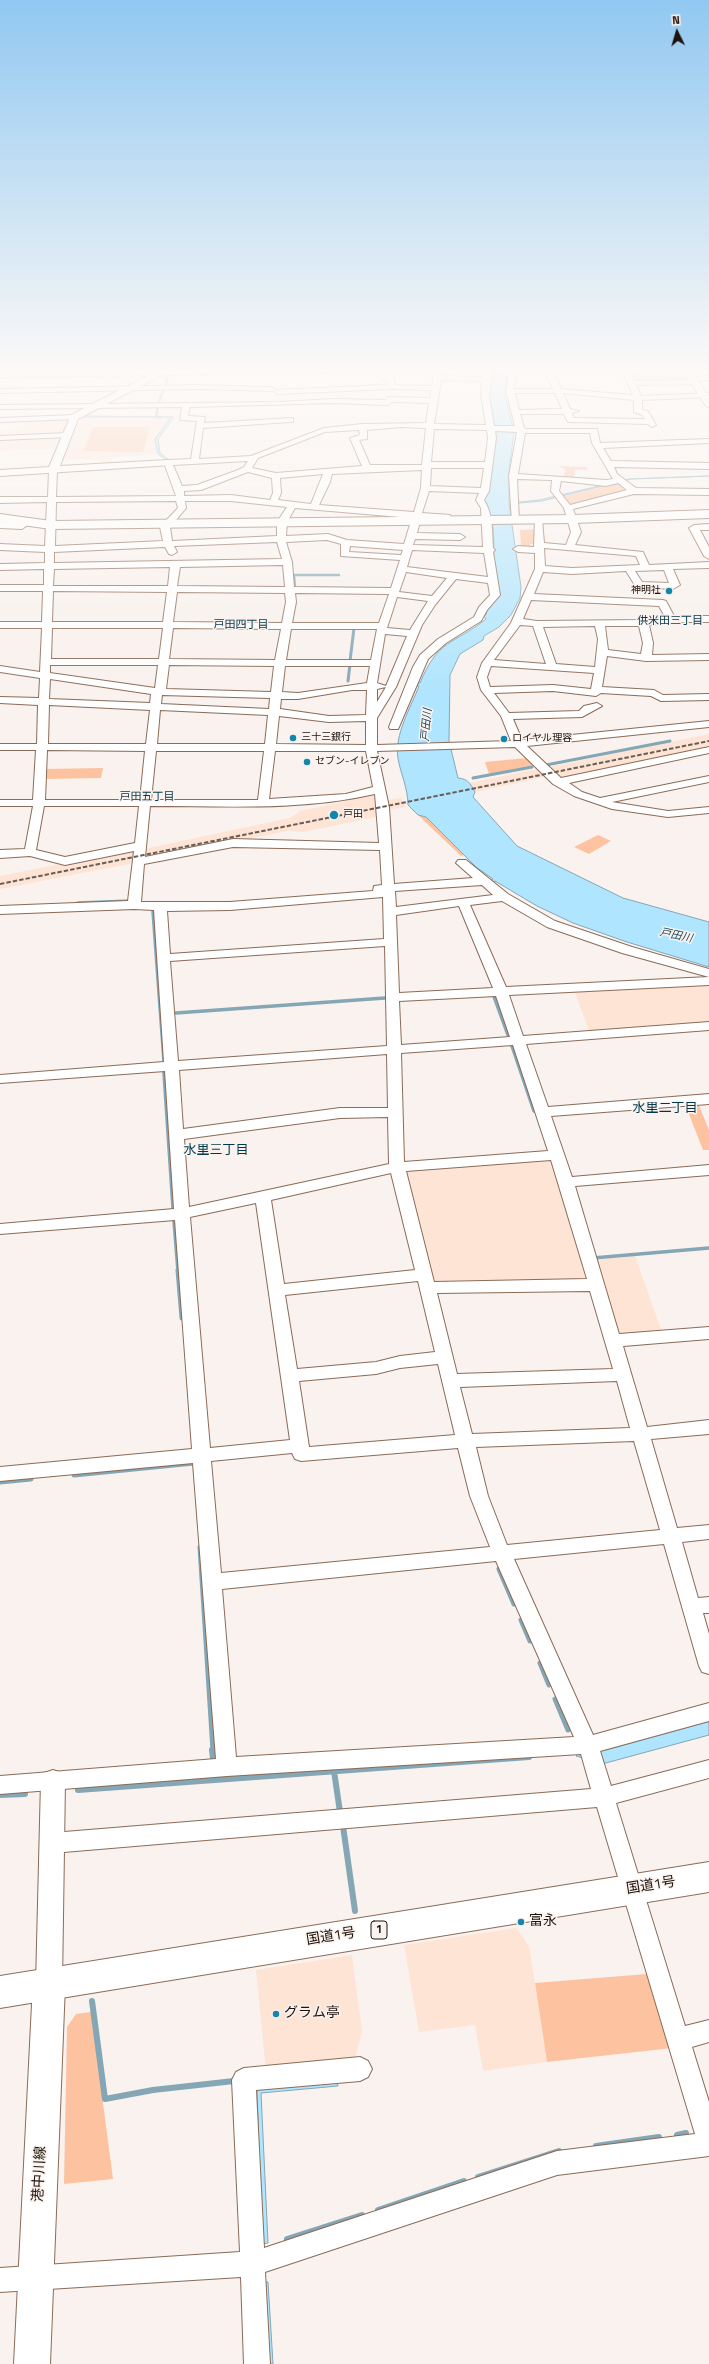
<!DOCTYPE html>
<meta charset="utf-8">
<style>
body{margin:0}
#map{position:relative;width:709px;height:2364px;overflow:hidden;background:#f9f2ee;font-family:"Titillium Web",sans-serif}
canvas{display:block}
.north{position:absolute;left:657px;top:12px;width:40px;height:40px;-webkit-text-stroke:3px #f9f2ee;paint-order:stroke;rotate:355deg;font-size:11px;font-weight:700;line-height:16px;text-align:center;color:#1e120a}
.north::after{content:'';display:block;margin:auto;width:14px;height:18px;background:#1e120a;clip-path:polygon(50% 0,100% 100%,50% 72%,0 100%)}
</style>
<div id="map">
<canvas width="709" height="2364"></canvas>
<div class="north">N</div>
</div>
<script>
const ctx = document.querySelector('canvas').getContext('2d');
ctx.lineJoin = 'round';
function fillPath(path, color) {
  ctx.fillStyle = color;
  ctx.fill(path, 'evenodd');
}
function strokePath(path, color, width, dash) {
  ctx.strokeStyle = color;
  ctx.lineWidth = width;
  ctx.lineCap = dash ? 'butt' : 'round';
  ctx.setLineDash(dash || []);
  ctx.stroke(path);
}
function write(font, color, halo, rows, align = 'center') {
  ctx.font = font + ' "Titillium Web","Noto Sans JP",sans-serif';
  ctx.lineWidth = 3;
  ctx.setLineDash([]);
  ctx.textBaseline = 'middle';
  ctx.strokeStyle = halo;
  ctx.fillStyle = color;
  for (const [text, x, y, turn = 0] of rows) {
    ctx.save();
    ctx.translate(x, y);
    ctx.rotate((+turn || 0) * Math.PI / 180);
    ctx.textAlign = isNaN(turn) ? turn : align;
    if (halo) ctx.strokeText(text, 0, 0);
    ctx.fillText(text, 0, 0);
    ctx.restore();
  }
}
fillPath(new Path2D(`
 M81,417H171L155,439L158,454L112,458L113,465H101V460L60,459L64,448L0,451V439L69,436L76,420Z
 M69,419L63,434L0,437V430L23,429L24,420Z
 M709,734V747L559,778L545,768Z
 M540,768L548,776L475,792L470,783Z
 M373,793L380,816L304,832L288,831L143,859L144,849L290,818L300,811L347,801L346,799Z
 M401,798L405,807L390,810L387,800Z
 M135,849L134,863L0,889V876Z
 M709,984V1022L589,1031L574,989Z
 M551,1159L554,1161L586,1280L432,1287L402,1171Z
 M635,1256L662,1332L617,1334L594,1260Z
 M516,1928L529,1946L547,2062L483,2071L475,2025L419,2032L404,1945Z
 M352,1955L362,2031L354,2063L266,2071L256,1970Z`), '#fee4d5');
fillPath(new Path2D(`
 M630,371H683L689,381L634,382Z
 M93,427H150L143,452L84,451Z
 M558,466L587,467V470H575L574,478H564L565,469Z
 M618,483L629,491L573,505H569L561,497Z
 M538,529L536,544H531L528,549L521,547L520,530Z
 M527,758L534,765L489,774L485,762Z
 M103,768L101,778L44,779V769Z
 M418,815L426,817L464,855L461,856Z
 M598,835L611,841L589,854L574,847Z
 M698,1103L709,1130V1150H703L685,1104Z
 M647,1974L672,2048L547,2062L535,1983Z
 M91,2012L113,2179L64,2184L67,2027L76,2014Z`), '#fdc3a0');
const water = new Path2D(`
 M492,366H509L505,396L514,432L509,471V503L539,500L629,479L709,476L631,479L542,501L509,504L521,587L520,598L511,615L499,627L484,636L483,640L460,654L450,675L449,741L458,778C468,779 470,783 475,792L473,797L517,846L623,898L709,922V967L627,942L573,923L537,906L495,881L492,883L490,881L493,879L476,867L426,817L418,815L408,805C408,788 400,772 398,758C394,735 411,707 419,686H415V683H420C438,639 453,645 486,619L483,615H486L487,610L499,595C499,585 495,571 494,563C493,543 497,520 483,501L496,436L488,392Z
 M83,416L173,417H174L158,439L160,453L171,461H168L158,454L155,439L171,417H81Z
 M709,1722V1735L602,1764L576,1756L581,1751H601Z
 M337,2082L338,2086L261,2093L268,2243L262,2244L257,2089Z
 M265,2282H268L273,2364H269Z`);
fillPath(water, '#afe5fe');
strokePath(water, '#84a6b5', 1);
strokePath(new Path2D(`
 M165,387L169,372
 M158,404L164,389
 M158,406L156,417H161
 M295,588L294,575H339`), '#84a6b5', 2.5);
strokePath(new Path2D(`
 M350,661L354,628
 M348,681L350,664
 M546,765L670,741
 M473,778L532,767`), '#84a6b5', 3);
strokePath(new Path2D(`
 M78,903L131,901
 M153,911L164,1061
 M493,994L508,1035
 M176,1013L385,998
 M512,1046L534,1111
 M164,1073L173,1208
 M174,1221L178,1271
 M593,1258L709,1248`), '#84a6b5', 3.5);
strokePath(new Path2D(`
 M178,1270L182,1318
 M74,1475L194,1463
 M0,1482L31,1479
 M200,1547L213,1751
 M499,1569L514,1604
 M521,1620L530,1641
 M540,1663L549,1685
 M555,1699L568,1730`), '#84a6b5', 5);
strokePath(new Path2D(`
 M212,1750L213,1759
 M334,1771L340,1812
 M78,1790L529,1757
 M0,1795L25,1794
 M343,1826L355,1911
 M92,2001L105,2099L153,2090L234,2081
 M677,2135L686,2133
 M596,2146L659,2137
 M478,2177L559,2151
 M378,2210L464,2181
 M287,2239L362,2215`), '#84a6b5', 6);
const minor = new Path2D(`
 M380,366H388V376H393L395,385L432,386L435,366H443L441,376L483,377L485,366H493L489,395L494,426H515L506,391L510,366H518L514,389H553L543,366H551L561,389L633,395L620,366L686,367L690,369L686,371L631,372L634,381L689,380L692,377L709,376V380L698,381L695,384L636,385L641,396L709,393V397L642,400V410L648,411L656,425L652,427L648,424L571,422H568L564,414H520L524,428L526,429H597L600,443L709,439V443L603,448L611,461L709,463V469L614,467L617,474L636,488L709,489V495L634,494L573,509L581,532L575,545L643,552L649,565L709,562V568L673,569L680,585L673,589L636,587L626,571L572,574L543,572L534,594L663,600L666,601L674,616H709V622H671L649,625L653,643L652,655L709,654V660L646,661L607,656L602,687L654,690L663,695L709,694V700L661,701L651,696L601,693L596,696L553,691L494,693L509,713L579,711L584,706L597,703L602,706L582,717L513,719L522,740L709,721V727L527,746L561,778L709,747V753L569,783L582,792L600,798L709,776V782L612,802L668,811L709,807V813L668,817L612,809L574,796L553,784L515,747L377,751L389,807L394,884L473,878L456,863L458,860H466L508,894L555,921L632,947L709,969V977L622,953L547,927L502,901L470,905L506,987L709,977V985L509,995L523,1036L709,1022V1030L526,1044L548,1107L709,1094V1104L551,1116L572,1177L709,1165V1175L575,1186L619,1334L709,1327V1339L623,1346L647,1427L709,1420V1434L651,1439L677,1528L709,1525V1539L682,1542L698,1598L709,1597V1613H703L709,1634V1674L702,1672L699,1666L664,1544L514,1559L593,1735L709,1703V1721L600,1751L611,1786L709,1760V1778L616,1803L685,2026L709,2020V2042L692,2047L709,2102V2156L557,2175L265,2272L270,2364H244L241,2277L0,2292V2268L240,2252L232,2080L236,2072L244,2068L360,2057L368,2061L372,2069L368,2077L360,2081L256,2090L264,2248L557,2151L695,2134L597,1807L52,1853L45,1850L42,1843L45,1836L52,1833L591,1789L581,1754L227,1776L0,1794V1776L216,1759L193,1463L0,1481V1467L192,1449L175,1220L0,1234V1224L174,1209L165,1071L0,1083V1075L164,1062L154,910L134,909L0,914V906L128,901L134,851L65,865L30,856L0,858V850L25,849L33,806H0V800H33L36,750H0V744H37L38,705L0,703V697L39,698L40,678L0,672V666L40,672L42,628H0V622H42L43,591H0V585H44V569L0,570V564L45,563V552L0,550V544L45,546L47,502L0,503V497H48L49,470L53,467L57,470L56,497L176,496L164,463L168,460L191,459L197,421L180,420L182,407L0,409V405L280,402L333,399L385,400L389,397L430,398L431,390L391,389L277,394L274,391L195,389L0,393V389L195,385L272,387L275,390L387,385L386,380L380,378ZM441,380L482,381L481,395L486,425L434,424ZM515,393H555L562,409L519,410ZM563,393L634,400V412L642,415L645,419L574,418L572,413L579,411L570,409ZM392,402L429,403L426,423L362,424L324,428L251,456L199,459L203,428L290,422H293V418L204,423L205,417L188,416L190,407L333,403L388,405ZM401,427L426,428L422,465H370L359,440L367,439V430ZM434,429L487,430L488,438L485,462H431ZM359,430L360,435L350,438L362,466L276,473L252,468L258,458L325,432ZM495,431L517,432L509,476L512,522L519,520L517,479L552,480L551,491L564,508L571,532L566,545L544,543L542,519L535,517L534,547L518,546L513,549L518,552L535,553V569L511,623L482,663L477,677L481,690L501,716L511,741L377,745V718L396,687L422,625L435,605L456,579L488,583L490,595L479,607L474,617L438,639L420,655L413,667L389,727L390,729H398L399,727L428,659L446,643L481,621L487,610L500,595L493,552L495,550L493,548C492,531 493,514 484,500L489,491L496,438ZM525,433H590L592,443L613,479L606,480L518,474ZM248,461L244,467L238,470L197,485L182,486L173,465ZM431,468H484L481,488L430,486ZM422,470L421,488L414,512L319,505L330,482L332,474ZM248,472L272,478L273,493L270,500L231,495L184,496V491L201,490ZM323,474L311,504L278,500L281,493L280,478ZM561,481L606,486L618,483L627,490L570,505L559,491ZM429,491L479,493L476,500L481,508L483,547L413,545L415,539L460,540L465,537L460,534L417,533L421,518L443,519L447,524L452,521L450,515L422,513ZM176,501L178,508L160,527L163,541L55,546L56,502ZM185,501H231L287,507L277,522V536L172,541L170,527L186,508ZM295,508L412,518L404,544L347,540L328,534L286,536L287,522ZM327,540L341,544V556L400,560L391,588L294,587L292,562L286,542ZM277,542L282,559L54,563V552L165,547L169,554L172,555L177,552L174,546ZM350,546L403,550L401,555L349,552ZM544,548L636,556L640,565L572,568L545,566ZM412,550L484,553L488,577L407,567ZM283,565L285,587L177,586L180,567ZM170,567L168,586H53L54,569ZM664,570L669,583L642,582L635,571ZM406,572L447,578L432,596L399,592ZM53,591L167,592L163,622H52ZM177,592L285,593L286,602L282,623L173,622ZM295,593L389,594L379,623H292L296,602ZM397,597L428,601L410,630L387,628ZM531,600L659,606L665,617L643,620L537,621L523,619ZM520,625L533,626L546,664L494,660ZM595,626L598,639L595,667L556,664L543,627ZM605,626H639L643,643L641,654L608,650ZM52,628H163L159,659H51ZM173,628L281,629L275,660L169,659ZM291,629H377L371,660H286ZM385,634L407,636L386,686L377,683ZM50,665H158L155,688L50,673ZM169,665L274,666L271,692L166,689ZM285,666H370L367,683L298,693L282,692ZM491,666L594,673L591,689L553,685L490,687L487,677ZM50,679L151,694L150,703L49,699ZM386,687L377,702V689ZM352,690H367L366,715L329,716L280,709L281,699H298ZM162,695L270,698L269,709L161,704ZM49,705L150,710L146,744H48ZM160,710L268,715L265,744H157ZM279,716L329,722L366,721V745L276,744ZM47,750L145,751L140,800H45ZM156,751H264L258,800H151ZM275,751H366L373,787L346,794L269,799ZM375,794L379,843L233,839L145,857L150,806C225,806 302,811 375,794ZM44,806H139L135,843L65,857L36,850ZM233,847L380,850L382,885L374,886L373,891L230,902H141L144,864ZM482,885L493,895L396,907L395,891ZM383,897L384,939L170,954L167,911L230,910ZM459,906L493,988L399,993L396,915ZM385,946L387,1046L178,1061L170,961ZM496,996L510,1037L401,1045L399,1001ZM513,1045L548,1151L404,1162L401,1053ZM387,1054L388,1108H340L183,1129L179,1070ZM388,1117L389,1164L189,1207L184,1139L340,1118ZM551,1160L587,1279L434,1282L406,1171ZM391,1173L415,1270L284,1284L271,1200ZM256,1203L290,1440L210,1448L190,1217ZM418,1281L435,1352L400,1356L376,1362L297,1369L285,1295ZM590,1291L613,1369L457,1374L437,1293ZM438,1364L455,1435L309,1447L299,1381L376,1374L400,1368ZM617,1381L630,1428L472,1434L460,1387ZM634,1441L660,1530L507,1545L488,1496L476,1447ZM458,1448L470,1496L490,1547L221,1573L211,1461L292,1453L295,1459L301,1461ZM496,1561L574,1737L236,1757L222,1589Z
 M326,369L330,371L329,373L0,377V373Z
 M74,415H77V419L0,422V418Z
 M67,433H70V437L0,440V436Z
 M24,520L32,522L22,529L0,528V522L20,523Z
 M709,524V530H700L709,547V559L704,556L689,528L694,525Z`);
const tertiary = new Path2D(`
 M167,366H179L78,419L60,466L168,460L173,463L172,465L0,476V470L49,467L71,415Z
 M680,366H689L709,397V407L706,406Z
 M53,1770L62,1773L65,1781L62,1984L58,1993L49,1997L40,1993L36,1984L41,1781L44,1773Z`);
const secondary = new Path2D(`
 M49,1969L60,1973L65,1984L50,2364H14L33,1984L38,1973Z`);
const primary = new Path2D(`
 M709,510V518L573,523L51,529L0,522V514L51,521L573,515Z`);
const trunk = new Path2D(`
 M709,1862V1892L0,2008V1976Z`);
strokePath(minor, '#8a6b58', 2);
strokePath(tertiary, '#8a6b58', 2);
strokePath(secondary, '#8a6b58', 2);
strokePath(primary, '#8a6b58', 2);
strokePath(trunk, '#8a6b58', 2);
fillPath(minor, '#fff');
fillPath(tertiary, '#fff');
fillPath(secondary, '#fff');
fillPath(primary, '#fff');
fillPath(trunk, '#fff');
strokePath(new Path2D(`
 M0,884L709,741`), '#685e57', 2, [4.5, 2]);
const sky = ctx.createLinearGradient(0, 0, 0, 697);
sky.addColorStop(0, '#91c8f1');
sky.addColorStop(0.53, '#fcf9f7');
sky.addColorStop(1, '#fcf9f700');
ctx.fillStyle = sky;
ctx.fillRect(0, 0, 709, 697);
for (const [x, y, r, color] of [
 [669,591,4,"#1486ac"],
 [293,738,4,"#1486ac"],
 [504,739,4,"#1486ac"],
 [307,762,4,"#1486ac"],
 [334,815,5,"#1486ac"],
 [521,1922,4,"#1486ac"],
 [276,2014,4,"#1486ac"]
]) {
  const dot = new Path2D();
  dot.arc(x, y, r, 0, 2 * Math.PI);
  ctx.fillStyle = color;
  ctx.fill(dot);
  strokePath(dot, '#f9f2ee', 1.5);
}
write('10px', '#1e120a', '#f9f2ee', [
 ["神明社",661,591,"right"],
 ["三十三銀行",301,738],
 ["ロイヤル理容",512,739],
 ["セブン-イレブン",315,762],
 ["戸田",343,815]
], 'left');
write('11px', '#023749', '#f9f2ee', [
 ["供米田三丁目",670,621],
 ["戸田四丁目",241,625],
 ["戸田五丁目",147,797]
]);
write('italic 11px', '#224d5e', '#f9f2ee', [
 ["戸田川",427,725,-85],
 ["戸田川",676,936,12]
]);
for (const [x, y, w] of [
 [379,1930,16]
]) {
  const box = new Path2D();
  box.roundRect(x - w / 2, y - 9, w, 18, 3);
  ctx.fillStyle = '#f9f2ee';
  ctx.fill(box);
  strokePath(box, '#1e120a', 1);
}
write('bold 11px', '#1e120a', null, [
 ["1",379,1930]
]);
write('13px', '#023749', '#f9f2ee', [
 ["水里二丁目",665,1109],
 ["水里三丁目",216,1151]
]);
write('14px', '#1e120a', '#f9f2ee', [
 ["国道1号",651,1886,-9],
 ["国道1号",331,1937,-9],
 ["港中川線",40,2174,-87]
]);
write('14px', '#1e120a', '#f9f2ee', [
 ["富永",529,1922],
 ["グラム亭",284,2014]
], 'left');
</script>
